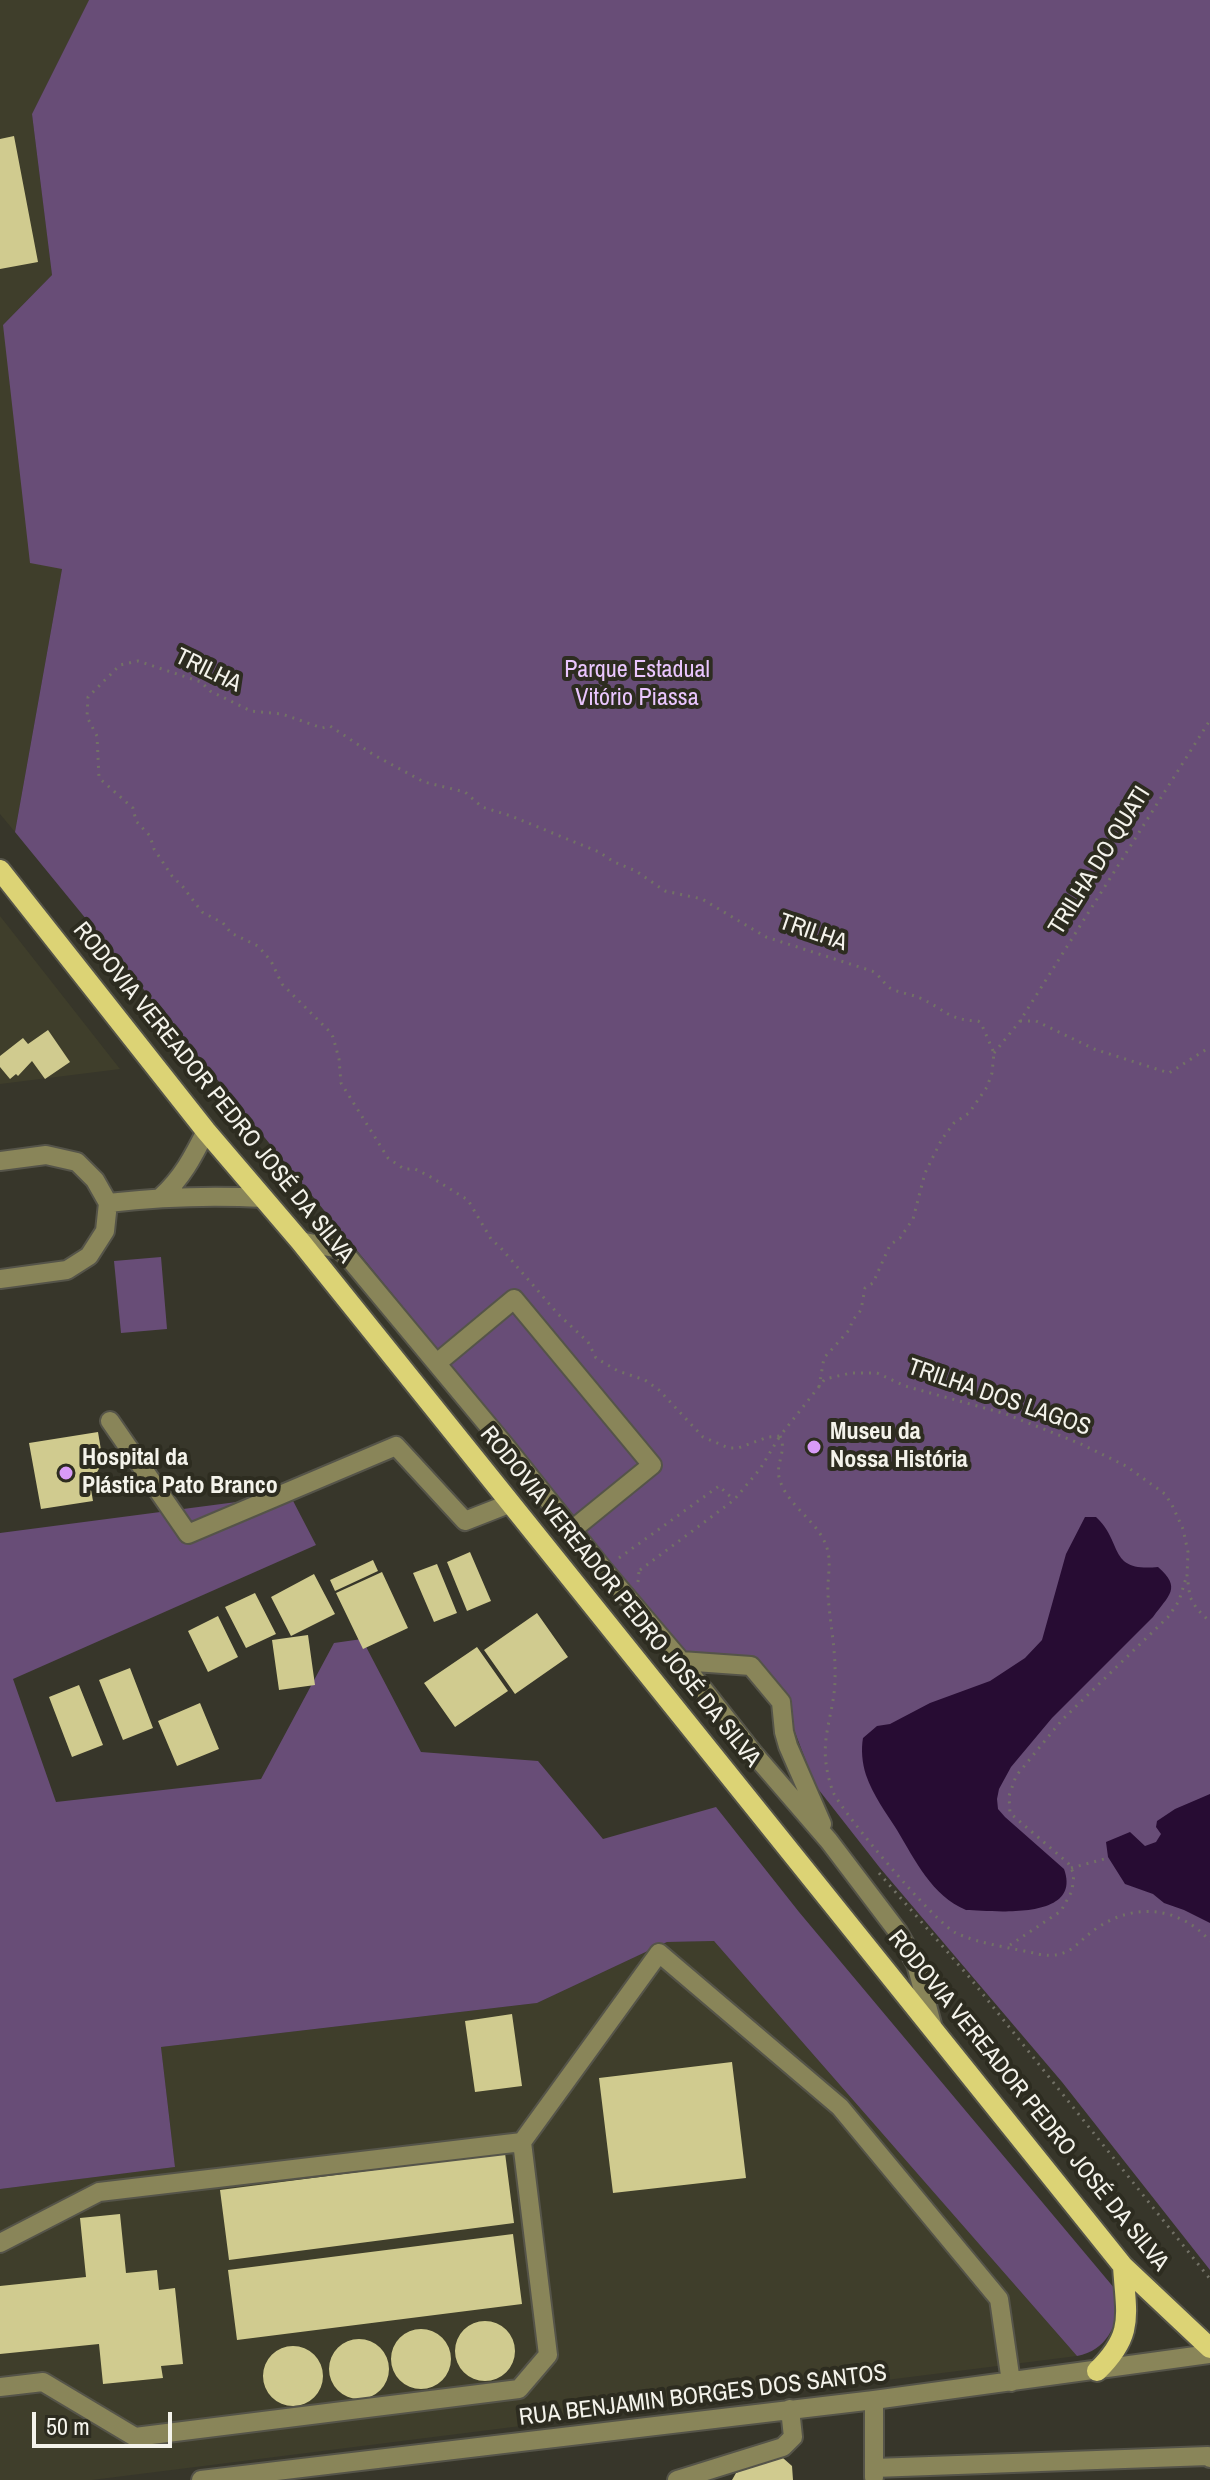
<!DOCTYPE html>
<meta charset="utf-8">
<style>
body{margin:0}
#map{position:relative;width:1210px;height:2480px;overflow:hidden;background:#37362a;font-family:"Archivo Narrow",sans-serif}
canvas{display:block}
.scale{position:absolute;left:32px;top:2412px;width:140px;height:36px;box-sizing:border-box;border:4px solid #f4f3eb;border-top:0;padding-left:10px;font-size:24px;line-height:28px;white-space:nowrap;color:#f4f3eb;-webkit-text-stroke:6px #2d2c20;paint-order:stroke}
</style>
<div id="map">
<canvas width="1210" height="2480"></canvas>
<div class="scale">50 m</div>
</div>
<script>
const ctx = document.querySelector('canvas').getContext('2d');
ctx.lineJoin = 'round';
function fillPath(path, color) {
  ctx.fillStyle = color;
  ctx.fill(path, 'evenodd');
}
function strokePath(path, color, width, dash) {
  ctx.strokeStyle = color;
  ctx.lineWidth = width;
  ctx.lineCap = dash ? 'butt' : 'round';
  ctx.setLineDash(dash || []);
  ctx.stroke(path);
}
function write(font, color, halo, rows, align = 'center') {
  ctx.font = font + ' "Archivo Narrow",sans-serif';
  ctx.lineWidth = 8;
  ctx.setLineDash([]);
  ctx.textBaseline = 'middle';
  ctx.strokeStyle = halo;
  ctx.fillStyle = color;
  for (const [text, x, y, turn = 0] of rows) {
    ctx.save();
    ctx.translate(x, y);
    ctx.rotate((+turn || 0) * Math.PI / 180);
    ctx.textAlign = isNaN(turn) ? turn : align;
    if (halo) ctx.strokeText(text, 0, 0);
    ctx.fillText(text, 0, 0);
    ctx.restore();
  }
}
fillPath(new Path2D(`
 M0,0H89L32,114L52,275L3,325L62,569L15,832L0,814Z
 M0,916L120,1069L0,1084Z
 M714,1941L1077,2356L92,2480H0V2189L175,2167L161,2047L537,2003L667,1942Z`), '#3f3e2b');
fillPath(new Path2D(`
 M89,0H1210V2270L1062,2082L880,1868L815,1785L790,1719L741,1669L699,1666L583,1534L430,1340L15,832L62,569L30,563L3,325L52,275L32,114Z
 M161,1257L167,1329L121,1333L114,1261Z
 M290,1495L316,1545L13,1679L56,1802L261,1779L334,1643L362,1639L421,1752L538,1761L603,1839L716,1807L799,1912L1115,2289L1121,2299C1116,2327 1107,2350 1077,2356L714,1941L667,1942L537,2003L161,2047L175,2167L0,2189V1533Z`), '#684d77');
fillPath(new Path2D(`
 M1085,1517H1096C1124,1543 1107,1572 1158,1567C1182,1588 1169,1595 1153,1617L1052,1718L1011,1767L999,1789L997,1799L998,1809L1005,1817L1064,1869C1083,1921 993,1911 966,1910C932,1896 915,1860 897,1830C886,1813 873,1795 866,1775C862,1763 861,1749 863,1738L877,1726L890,1724L930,1703L990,1681L1025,1658L1042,1640L1066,1554Z
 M1210,1794V1923L1184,1910L1164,1903L1153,1894L1125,1884L1108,1857L1106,1842L1130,1832L1145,1846L1156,1842L1161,1834L1156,1827L1157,1821L1175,1809Z`), '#270c33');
fillPath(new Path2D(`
 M14,136L38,262L0,269V139Z
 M48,1030L70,1062L45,1079L32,1061L18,1076L16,1074L10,1079L0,1067V1056L23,1038L28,1044Z
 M98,1432L103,1462L90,1484L93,1501L41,1509L29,1443Z
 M470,1552L491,1601L467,1611L447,1562Z
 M373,1560L378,1571L335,1591L330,1580Z
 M437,1564L457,1613L434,1622L413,1573Z
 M382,1572L408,1628L363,1649L336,1593Z
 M314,1574L335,1614L291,1636L271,1597Z
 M255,1593L276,1634L246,1648L225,1607Z
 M537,1613L568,1657L515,1694L484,1650Z
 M218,1616L238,1657L208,1672L188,1631Z
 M308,1635L315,1685L279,1690L272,1640Z
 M477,1647L508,1691L455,1727L424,1683Z
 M130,1668L153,1728L123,1740L99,1680Z
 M79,1685L103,1745L72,1757L49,1697Z
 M200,1703L219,1749L177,1766L158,1721Z
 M512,2014L522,2086L475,2092L465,2021Z
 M732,2062L746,2178L613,2193L599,2078Z
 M505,2153L514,2223L229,2260L220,2190Z
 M120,2214L126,2273L157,2270L159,2290L175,2288L183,2364L161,2366L163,2378L103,2384L99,2344L0,2354V2286L86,2277L80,2218Z
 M513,2234L522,2304L237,2340L228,2270Z
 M455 2351a30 30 0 1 1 60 0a30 30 0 1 1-60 0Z
 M391 2359a30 30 0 1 1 60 0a30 30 0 1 1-60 0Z
 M329 2369a30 30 0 1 1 60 0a30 30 0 1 1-60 0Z
 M263 2376a30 30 0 1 1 60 0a30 30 0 1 1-60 0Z
 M768,2458H783L792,2466L793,2480H732L736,2473Z`), '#d0cb8f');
const minor = new Path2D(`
 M0,1161L46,1155L77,1162L95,1180L108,1203L105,1231L89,1256L67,1270L0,1279
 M161,1197C182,1178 193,1157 206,1131
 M108,1203C160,1197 211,1195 263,1198
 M300,1241L339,1249L348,1257L506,1447L603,1569L681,1661L754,1754L829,1841L898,1932L916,1964L933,2028
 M437,1363L514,1299L652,1465L572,1530
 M110,1421L188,1534L396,1446L465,1521L511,1503
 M681,1661L751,1666L781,1702L784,1732L788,1746L822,1824
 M522,2142L659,1953L840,2107L999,2299L1011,2382
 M0,2243L99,2192L522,2142L548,2355L519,2389L135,2437L43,2382L0,2387
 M874,2400V2477
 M874,2468L1208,2456L1210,2458
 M201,2480L874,2400L1210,2354
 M677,2480L783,2447L793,2437L790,2409`);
const major = new Path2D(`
 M0,870L206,1131L300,1241L1123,2266L1210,2348
 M1097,2371C1135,2334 1126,2315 1123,2266`);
strokePath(minor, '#555449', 22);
strokePath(major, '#555449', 24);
strokePath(new Path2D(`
 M1020,1021H1036L1094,1049L1169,1073L1210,1047
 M994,1053L1020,1021L1210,720
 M819,1387L824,1358L850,1329L852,1321L861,1310L865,1288L873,1283L890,1245L900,1238L913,1219L925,1173L942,1139L954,1123L969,1113L987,1087L992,1073L994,1053L981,1023L978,1021C947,1020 945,1009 920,998C911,994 899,993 890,988C883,983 880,975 872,971L766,937L702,899L665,891L636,871L614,862L599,852L511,816L482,807L465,792L424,782L374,755L330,726L322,728L282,714L251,711L210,691L201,682L138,661L120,665L88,697L87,717L97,736L99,778L133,808L136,821L150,836L154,849L172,876L183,887L202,912L223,923L231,933L258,946L271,961L282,984L328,1030L333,1037L339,1059L341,1083L388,1158L404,1169H415L429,1176L468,1200L491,1239L500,1247L558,1314L588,1342L596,1358L618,1371L645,1380L659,1390L703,1437L729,1448H738L768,1437L780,1436L825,1379L851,1373H877L905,1386L1006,1414L1081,1444L1126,1466L1165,1494L1172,1505L1183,1529L1188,1552L1187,1575L1190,1597L1197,1609L1210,1622
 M780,1436C787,1450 776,1463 779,1477C786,1507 822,1522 828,1552C831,1566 827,1581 828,1595C830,1623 836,1651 835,1679C835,1708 822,1734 826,1763C827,1772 830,1784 833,1792C844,1815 935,1923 956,1933C979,1944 1013,1948 1038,1954C1070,1960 1074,1944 1097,1928C1135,1902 1180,1907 1210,1941
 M619,1558L719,1486L734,1500
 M640,1570L734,1500L760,1469L780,1436
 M638,1582L639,1571
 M1071,1868L1108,1858
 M879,1873L970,1978L1210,2279
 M1010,1945L1061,1911L1072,1891L1074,1874L1068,1863L1010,1813L1009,1796L1016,1776L1062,1720L1168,1617L1179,1601L1186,1578`), '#727166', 3, [2, 6]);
strokePath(minor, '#898559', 18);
strokePath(major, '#dcd375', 20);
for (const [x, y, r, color] of [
 [814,1447,8,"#d89bf8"],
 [66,1473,8,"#d89bf8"]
]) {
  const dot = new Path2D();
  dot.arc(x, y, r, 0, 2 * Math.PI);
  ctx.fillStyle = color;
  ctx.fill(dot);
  strokePath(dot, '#2d2c20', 3);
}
write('24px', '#f4f3eb', '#2d2c20', [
 ["TRILHA",208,671,26],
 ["TRILHA DO QUATI",1100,861,-58],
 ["TRILHA",813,933,19],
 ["RODOVIA VEREADOR PEDRO JOSÉ DA SILVA",213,1093,51],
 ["TRILHA DOS LAGOS",999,1398,19],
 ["RODOVIA VEREADOR PEDRO JOSÉ DA SILVA",620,1597,51],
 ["RODOVIA VEREADOR PEDRO JOSÉ DA SILVA",1028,2101,51],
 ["RUA BENJAMIN BORGES DOS SANTOS",703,2396,-7]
]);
write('24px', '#eac6fe', '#2d2c20', [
 ["Parque Estadual",637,671],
 ["Vitório Piassa",637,699]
]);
write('bold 24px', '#f4f3eb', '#2d2c20', [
 ["Museu da",830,1433],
 ["Nossa História",830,1461],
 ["Hospital da",82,1459],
 ["Plástica Pato Branco",82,1487]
], 'left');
</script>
